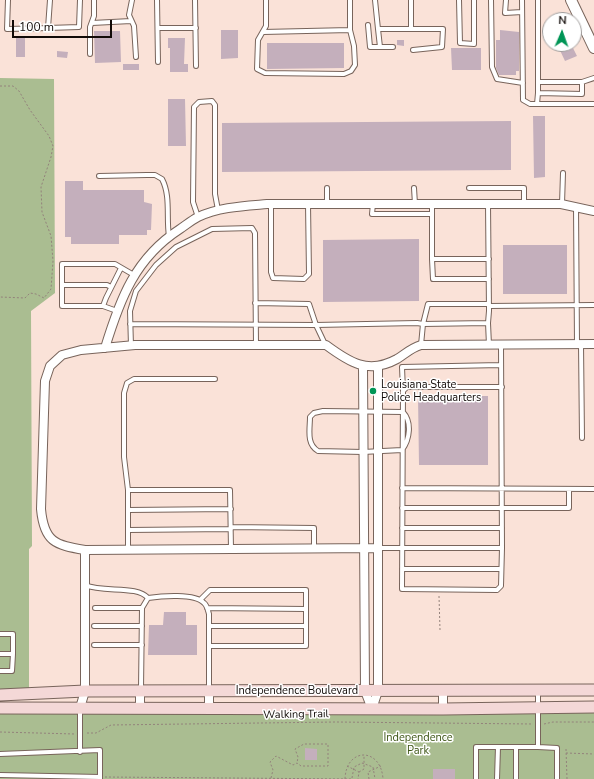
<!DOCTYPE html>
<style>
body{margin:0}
#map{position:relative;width:594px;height:779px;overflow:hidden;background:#fae2d8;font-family:"Nunito Sans",sans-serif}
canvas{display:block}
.north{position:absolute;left:542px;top:12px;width:40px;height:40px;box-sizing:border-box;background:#fff;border:1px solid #a09d9c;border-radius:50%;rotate:2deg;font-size:11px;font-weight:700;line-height:16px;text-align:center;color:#110a07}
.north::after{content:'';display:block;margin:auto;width:14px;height:18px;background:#009556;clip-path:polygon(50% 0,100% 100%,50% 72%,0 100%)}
.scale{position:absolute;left:12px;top:20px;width:100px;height:18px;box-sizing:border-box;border:2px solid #110a07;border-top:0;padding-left:5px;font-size:12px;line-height:14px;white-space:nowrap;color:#110a07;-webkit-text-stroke:3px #fff;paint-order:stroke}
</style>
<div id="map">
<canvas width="594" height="779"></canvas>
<div class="north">N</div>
<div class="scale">100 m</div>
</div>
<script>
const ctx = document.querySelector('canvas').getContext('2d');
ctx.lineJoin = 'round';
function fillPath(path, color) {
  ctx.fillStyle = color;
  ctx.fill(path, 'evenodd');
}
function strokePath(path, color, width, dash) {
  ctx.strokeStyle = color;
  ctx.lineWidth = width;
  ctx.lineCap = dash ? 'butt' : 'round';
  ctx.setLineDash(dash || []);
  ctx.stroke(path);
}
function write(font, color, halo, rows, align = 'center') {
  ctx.font = font + ' "Nunito Sans",sans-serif';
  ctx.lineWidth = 3;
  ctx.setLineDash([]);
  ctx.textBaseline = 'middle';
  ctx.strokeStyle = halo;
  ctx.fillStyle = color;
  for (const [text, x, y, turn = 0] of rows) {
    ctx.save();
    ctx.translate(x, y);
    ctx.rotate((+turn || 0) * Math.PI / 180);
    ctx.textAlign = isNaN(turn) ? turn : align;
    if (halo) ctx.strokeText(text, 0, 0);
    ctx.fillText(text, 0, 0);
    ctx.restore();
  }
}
fillPath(new Path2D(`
 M0,78L54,79L55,293L31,311L32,546L29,549V690L0,691Z
 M594,709V779H0V712Z`), '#aabd91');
fillPath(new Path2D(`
 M221,30H238V58L221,59Z
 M500,30L519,32V71H516V75H499L496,68V40H500Z
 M94,31H120L121,62L95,63Z
 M16,38H25V57H16Z
 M168,38H185L184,64H188V72H170V48H168Z
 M397,40H404V46L397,45Z
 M267,43H344V68L267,69Z
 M557,44H571L577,56L565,61Z
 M451,48H481V70H452Z
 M57,51L68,52L67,58L57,57Z
 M123,64H139V70H123Z
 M168,99H185L186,146H168Z
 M533,116H545V177L534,178Z
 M511,121V170L222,172V123Z
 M65,181H83V190H144V202L152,204L151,230H147V235H119V244H71V237H65Z
 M419,239V301L323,302V240Z
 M503,245H567V294H503Z
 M418,396H488V465H419Z
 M164,612H186V625H197V655H148L149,625H163Z
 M305,748L317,749V760H305Z
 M433,769H455V779H433Z`), '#c4afbc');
const service = new Path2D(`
 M8,0L7,29L48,28L50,0
 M132,0L129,15L134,26L136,57
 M157,0L158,62
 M195,0L196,66
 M266,0V26L258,40L257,69L265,73L344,74L351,71L355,65L354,46L350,30V0
 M375,0L378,29H443L442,47L413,50
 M459,0L460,43L474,44V0
 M491,0L492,67L497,79L523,83
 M506,0L505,13L522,12
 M522,0L523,100L530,104H594
 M538,0V93L582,94V82L594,78
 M92,23L131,21
 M368,25L370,47H393
 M48,28L79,27L80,0
 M158,28H196
 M378,29L380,47
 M411,29V0
 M263,32L350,30
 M90,54V27L94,16V0
 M538,82H582
 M537,104L538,93
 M99,176L147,175H155L162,179C171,196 166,218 169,236
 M414,188L415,204
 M469,188H524V204
 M271,204V272L273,278L304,279L309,274L308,204
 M327,204V188
 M373,204L372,214H432
 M432,204V259H489
 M488,204L489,311L488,323L423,324L428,304H489
 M562,204L563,173
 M576,207L577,344
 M198,217L193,202L194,107L199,102L212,101L215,105V194L218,210
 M432,259L433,279H489
 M62,285H107L111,287
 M103,306L106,298L121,268
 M489,306L594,305
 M117,311L103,306H62V264H115L134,275
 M488,323L489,345
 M130,324L316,325L309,304L255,303
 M325,344L316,325L417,323L423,324L421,345
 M581,344L582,438
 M131,346L130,311L136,291L156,265L176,247L212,229L252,228L255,233L256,345
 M502,387H407L403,391L402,589L497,590L501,586L502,548
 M403,391L402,367L501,365
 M323,411L403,412C412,422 410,439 402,450L363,452L318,451C306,444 310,429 310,417L314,413Z
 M402,488L594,489
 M128,490L124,457V393L127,383L134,379H215
 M402,508H569V489
 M128,510L231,509
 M231,527L314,528V548
 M402,528H502
 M128,530L231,529
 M378,548H502L501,345
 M128,550V490H230L231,549
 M402,569H501
 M85,585C104,593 137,585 148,598
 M200,600L210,590H306V626
 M95,608H142
 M207,608L306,609
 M94,626H142
 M209,626H306V646H209
 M0,634H13V654H0
 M94,645H142
 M0,671H12L13,654
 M141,689L142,608L148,598C161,596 195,593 204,603C207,605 208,611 209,614V690
 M538,747L557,748V779
 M80,752V708
 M0,754L100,750V779
 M0,775L100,777
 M476,779V747H538V691
 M497,779L498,747
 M516,779V747`);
const minor = new Path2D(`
 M105,348C120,299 135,258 180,229C186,225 192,220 198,217C219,207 244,206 267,204H561L594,211
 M363,366L365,691L372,709L378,691V367
 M378,548L85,550C55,545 44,542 41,509L45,381L50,366L62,355L81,350L135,345H326C349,362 368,375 397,359C405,354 411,348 421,345L594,344
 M209,691V708
 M443,691V709
 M80,708L85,691V550
 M140,708V691`);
const tertiary = new Path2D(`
 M571,0L594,48`);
const secondary = new Path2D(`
 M0,695L85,691L594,690
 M0,708L443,709L594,707`);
strokePath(service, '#78645b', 6);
strokePath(minor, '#78645b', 10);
strokePath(tertiary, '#78645b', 12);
strokePath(secondary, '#78645b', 13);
strokePath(new Path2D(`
 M0,86H13L19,91L30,110L49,136L53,146L51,157L41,187L42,212L51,236L53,261L51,289L44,298L36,294L30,293L25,298L0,297
 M439,596L440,630
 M544,724L553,722H594
 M0,732L75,734
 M87,733H96L111,725L336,722L533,724
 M566,749L567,779
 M566,753L594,754
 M347,766L359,772L358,779
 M359,772L364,769V756
 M105,777L352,779
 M271,778L273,770L270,762L276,756L293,765L297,763L301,766H328V744H304L295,749L298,757L297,763
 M352,778L354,767L362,763L373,767L375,779
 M345,779C346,747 381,747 383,779
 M369,779L368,772L381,766`), '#93827b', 1, [2, 2]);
strokePath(service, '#fff', 4);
strokePath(minor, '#fff', 8);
strokePath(tertiary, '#fff', 10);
strokePath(secondary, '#f4d8d7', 11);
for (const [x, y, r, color] of [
 [373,391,4,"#009556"]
]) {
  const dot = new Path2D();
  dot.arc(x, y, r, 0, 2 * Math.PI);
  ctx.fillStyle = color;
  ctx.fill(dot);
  strokePath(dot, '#fff', 1.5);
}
write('11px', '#110a07', '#fff', [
 ["Louisiana State",381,385],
 ["Police Headquarters",381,398]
], 'left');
write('11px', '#110a07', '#fff', [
 ["Independence Boulevard",297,691],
 ["Walking Trail",296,715,-1]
]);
write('11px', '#3d5515', '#fff', [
 ["Independence",418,738],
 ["Park",418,751]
]);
</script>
